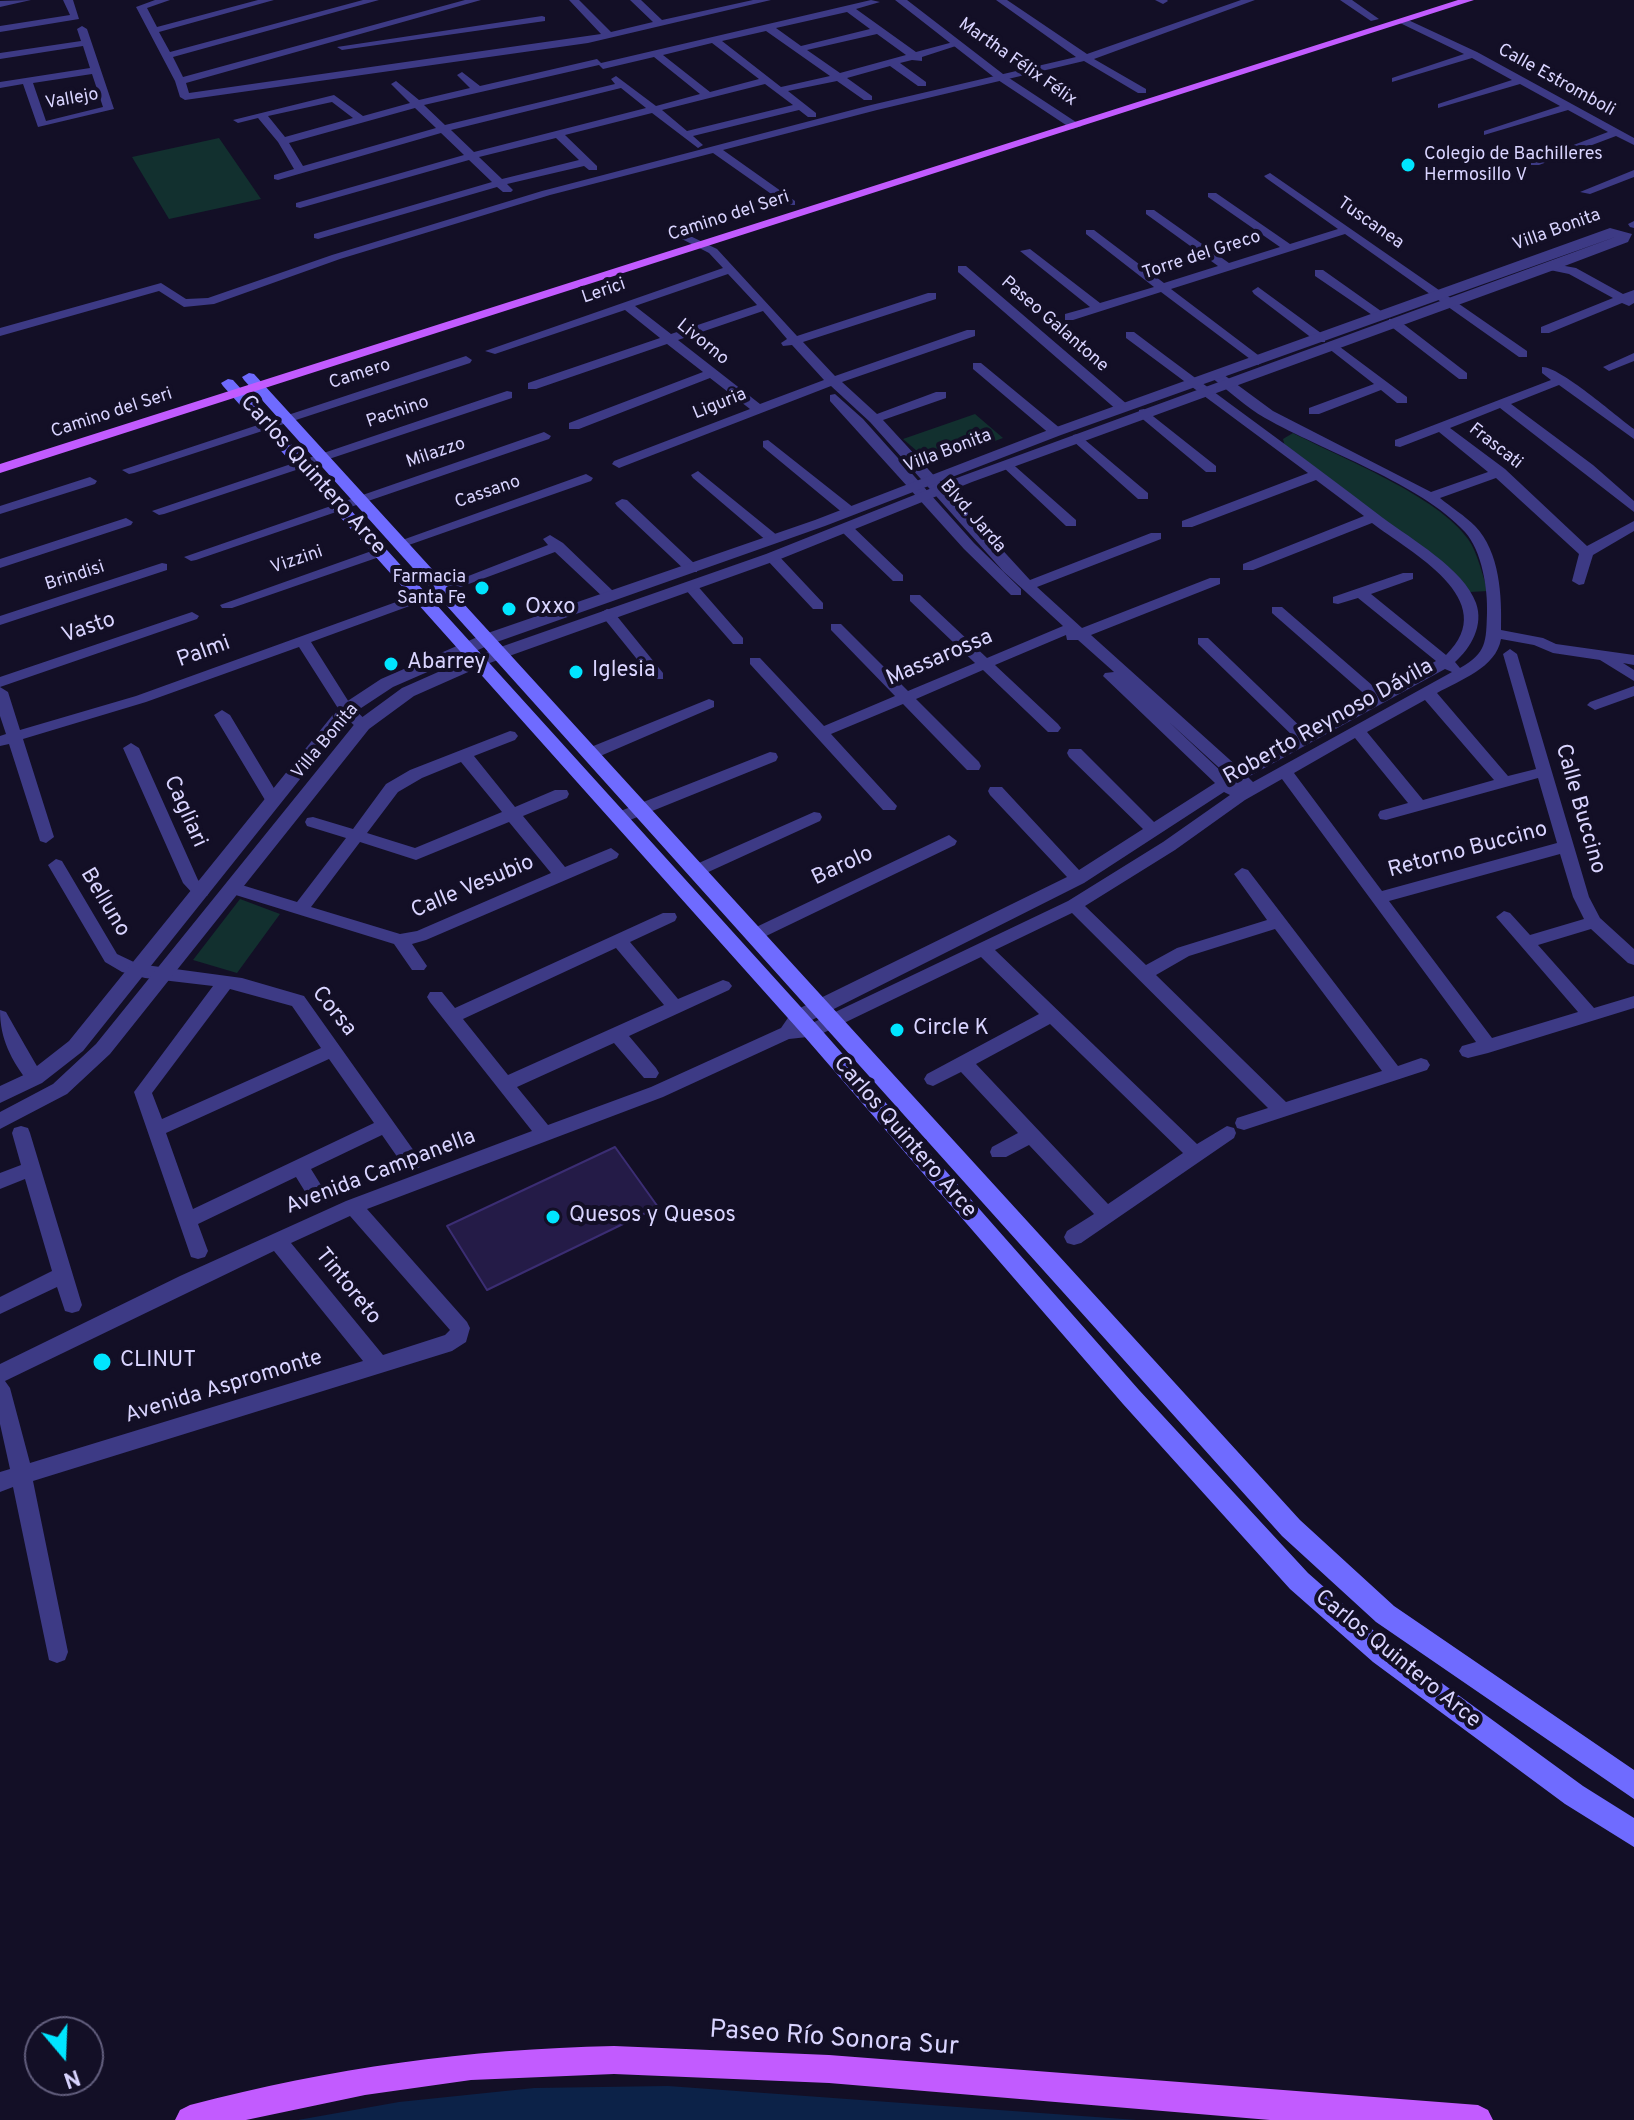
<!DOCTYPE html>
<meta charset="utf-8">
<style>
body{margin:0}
#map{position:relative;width:1634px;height:2120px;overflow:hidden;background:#130f26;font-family:Overpass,sans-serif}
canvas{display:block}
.north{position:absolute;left:24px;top:2016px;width:80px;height:80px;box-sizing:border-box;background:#130f26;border:2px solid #625e7d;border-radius:50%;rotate:161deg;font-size:22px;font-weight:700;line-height:32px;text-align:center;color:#d9d4ff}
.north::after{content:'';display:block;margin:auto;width:28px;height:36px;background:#00e5ff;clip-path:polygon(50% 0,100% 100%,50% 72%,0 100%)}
</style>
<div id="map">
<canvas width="1634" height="2120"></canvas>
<div class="north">N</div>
</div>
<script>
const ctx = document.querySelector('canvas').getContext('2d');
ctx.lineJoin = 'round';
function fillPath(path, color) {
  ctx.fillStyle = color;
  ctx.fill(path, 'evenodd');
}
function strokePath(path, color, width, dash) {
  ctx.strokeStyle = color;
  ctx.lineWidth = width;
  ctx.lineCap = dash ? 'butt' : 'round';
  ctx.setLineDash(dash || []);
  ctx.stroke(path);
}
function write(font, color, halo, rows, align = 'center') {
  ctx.font = font + ' Overpass,sans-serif';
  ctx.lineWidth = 8;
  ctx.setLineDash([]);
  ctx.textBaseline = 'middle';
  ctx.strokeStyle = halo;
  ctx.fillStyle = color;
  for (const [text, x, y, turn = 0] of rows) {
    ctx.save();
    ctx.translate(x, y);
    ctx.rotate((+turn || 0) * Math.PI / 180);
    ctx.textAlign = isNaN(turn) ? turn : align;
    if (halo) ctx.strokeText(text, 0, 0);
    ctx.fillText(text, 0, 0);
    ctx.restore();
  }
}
fillPath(new Path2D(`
 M219,138L261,199L169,219L132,157Z
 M975,414L1003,438L932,464L903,439Z
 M1293,433C1341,458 1438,496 1468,539C1478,553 1482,575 1488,591L1470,592L1285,447L1283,439Z
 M240,899L280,914L237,973L193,960Z`), '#12302f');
fillPath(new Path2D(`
 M668,2086L1137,2120H298L399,2102L534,2088Z`), '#0c2248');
const building = new Path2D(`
 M615,1147L658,1207L487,1290L447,1226Z`);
fillPath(building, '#241b47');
strokePath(building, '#3b2d73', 2);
fillPath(new Path2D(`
 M31,0L0,7V1Z
 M63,0H73L79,19L0,32V26L70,15Z
 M155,0H170L147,8L157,27L258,0H274L159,32L170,52L363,0H379L173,57L183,77L465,0H481L186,83L189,93L601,34L569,0H579L611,32L653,22L630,0H641L662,20L753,0H771L588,43L185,100L180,97L175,81L136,7Z
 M871,0L880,2L856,9L916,52L957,41L962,44L922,57V61L912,60L900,63L926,82V86H918L890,66L847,78L872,96V100H864L837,81L788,91L816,113V117H808L799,110L693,136L703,145L698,148L652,113L565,135L597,166V170H589L584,166L507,184L513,190L511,192H503L497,187L318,239L314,238V234L492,182L469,160L300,208L296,207V203L464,155L441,133L278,180L274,179V175L294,169L278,142L258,118L238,123L233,120L334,95L363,116L410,103L391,84L396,81L419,100L470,88L457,75L462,72L480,86L597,59L601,63ZM847,12L870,29L801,46L776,28ZM766,31L830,76L781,87L722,41ZM877,34L906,55L840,73L807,50ZM712,43L759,79L710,92L663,55ZM654,57L700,94L656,106L616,76L611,79L615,84L445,125L424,105L599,65L603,69ZM765,84L793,105L687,131L662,110ZM621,88L646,108L474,152L451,130ZM332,102L353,118L285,137L268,116ZM415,108L436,128L303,166L289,143ZM556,138L579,160L502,179L479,157Z
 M996,0H1007L1087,54L1241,0H1255L1094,59L1146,89V93H1138L1084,61L877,110L723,150L795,201V205H787L713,153L550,195L340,259L214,304L184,307L159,291L0,336V328L161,283L186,299L208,298L332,255L542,191L871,105L1076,57Z
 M1155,0H1167L1168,1L1163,4Z
 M1340,0H1352L1379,19L1371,21Z
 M542,16L545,17V21L342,50L337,47Z
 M1400,19H1406L1477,52L1634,138V145L1616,136L1539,165H1531V161L1608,132L1568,110L1484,135V131L1560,106L1520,84L1438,108V104L1512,80L1472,58L1392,82V78L1464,54L1400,23Z
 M82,26L87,29L114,109L38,127L23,84L0,88V82L90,68L83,46L0,59V53L81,41L77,29ZM92,74L103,107L46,121L33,83Z
 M1634,170V177L1590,194L1580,192Z
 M1270,173L1527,351V357H1519L1345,234L1171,289L1262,358L1264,361L1258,365L1161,292L1073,320H1065V314L1090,307L1020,251L1030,249L1100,303L1154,287L1086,234V230H1094L1164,283L1218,266L1146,214V210H1154L1229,263L1280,247L1208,197V193H1216L1290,244L1338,229L1266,178L1264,176Z
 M1634,221V228L1630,227L1628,224Z
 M684,233L717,249L797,336L928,293H936V299L803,342L835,376L967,330H975V336L842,382L877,414L936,392H946V398L883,420L1030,580L1151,533H1161V539L1037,587L1082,628L1210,578H1220V584L1091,635L1239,768L1295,738L1198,644V638H1208L1306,732L1369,698L1272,613V607H1282L1380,692L1436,661L1358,598L1338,604L1333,603V597L1403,573H1413V579L1371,594L1446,655C1503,600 1410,552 1372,523L1253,570H1243V564L1364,516L1316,480L1192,527H1182V521L1308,473L1126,338V332H1134C1217,395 1301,455 1383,518C1411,539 1464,569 1476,603C1484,625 1471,648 1455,662L1460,668C1487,653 1486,641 1487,613C1488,589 1482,551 1465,532C1422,484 1323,451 1265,418C1246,407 1229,391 1212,378V372H1220L1273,411L1431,492L1488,472L1439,432L1400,447L1395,446V440L1551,380L1542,373V367C1559,366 1616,416 1634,429V439L1559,385L1511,404L1593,465L1634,501V512L1500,408L1450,428L1505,469L1587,546L1634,521V531L1593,555L1584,584L1579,585L1572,581L1579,554L1496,478L1440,498C1451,507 1465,516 1475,526C1500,552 1502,596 1501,630L1543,638L1556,644L1634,655V665L1623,663L1634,670V681L1600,660L1553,653L1534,645L1501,639C1496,668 1460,680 1437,693L1508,776L1536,769L1503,654L1510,649L1517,654L1589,897L1600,918L1634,949V965L1628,963L1591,929L1538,945L1594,1008L1634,996V1008L1488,1053L1468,1058L1462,1056L1459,1051L1462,1046L1476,1042L1282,779L1245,800L1175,850L1085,906L1146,965L1177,948L1267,920L1234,874L1242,868L1248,870L1398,1066L1421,1058L1427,1060L1430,1065L1427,1070L1244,1130L1237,1128L1235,1123L1237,1118L1268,1108L1072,913L995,950L1197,1144L1227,1126L1234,1128L1236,1133L1234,1138L1081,1243L1074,1245L1067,1243L1064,1237L1067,1231L1094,1214L1029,1145L1006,1157H992L990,1152L992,1147L1018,1133L961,1072L933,1086L927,1084L924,1079L927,1074L1039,1014L981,957L817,1036L789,1039L663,1097L367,1209L467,1322L470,1328L466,1342L452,1351L33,1481L68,1652L65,1660L57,1663L49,1660L13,1487L0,1492V1472L10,1469L0,1424V1364L180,1276L346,1201L532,1131L430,1002L427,997L430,992H442L455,1008L663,913H675L677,917L675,921L630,942L678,999L723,980L729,982L732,986L729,990L629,1036L656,1068L659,1073L656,1078H644L614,1043L517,1087L548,1125L651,1087L781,1028L792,1012L1067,877L990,795L988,791L990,787H1002L1079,870L1143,829L1069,757L1067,753L1069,749H1081L1154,822L1215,783L1103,676L1105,673L1114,672L1078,640H1067L1066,635L995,665L1058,724L1061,728L1058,732H1048L983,670L916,699L979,762L981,766L979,770H967L903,704L831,734L897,806L895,810H883L750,664V658H760L824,726L895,696L831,630V624H841L908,691L975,663L910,601V595H920L987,658L1063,626L1003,571L870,422L831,386L619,468L612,464L614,461L750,409L710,378L579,429H569V423L703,372L667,344L536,389H528V383L660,338L625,310L495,354L485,351L723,268L709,253L680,238V234ZM728,274L757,305L671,334L635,306ZM763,311L787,339L781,343L783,346L792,345L824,380L760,404L678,340ZM1445,669L1452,672L1253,782L1248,777ZM1425,700L1494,780L1423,800L1367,732ZM1169,722L1227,775L1226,776ZM1355,738L1408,803L1380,811L1378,815L1380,819L1386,820L1538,778L1557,843L1382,891L1294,773ZM1224,792L1230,795L1163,842L1068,901L808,1025H802L1084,883ZM1560,854L1573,897L1584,919L1530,935L1510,913L1504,911L1496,917L1578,1012L1492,1038L1389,901ZM1275,929L1382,1071L1286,1102L1156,975L1189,956ZM616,948L664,1005L508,1075L463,1019ZM1050,1024L1183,1153L1108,1204L976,1064ZM350,1216L450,1330L445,1335L383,1355L291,1243ZM274,1251L363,1361L30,1463L10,1388L5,1381Z
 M1549,263L1576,268L1623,294L1634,290V303L1629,306L1622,303L1549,333H1541V327L1613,298L1569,274L1545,269V265Z
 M958,266H966L1128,405V411H1118L958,272Z
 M1315,270H1323L1388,316L1378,319L1315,276Z
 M1258,287L1325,336V342H1317L1254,294L1252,291Z
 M1389,319H1397L1467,373V379H1459L1389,325Z
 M1332,341L1407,397V403H1397L1381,390L1319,414H1309V408L1374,384L1328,348L1326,345Z
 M1634,353V361L1609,371L1603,367Z
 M466,356L472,360L470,363L134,473L129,474L122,470Z
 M973,363H981L1061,429V435H1051L973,369Z
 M507,391L512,392V398L164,514L159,515L152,511Z
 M835,394L863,419L974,543L1021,589V595H1011L964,549L830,401V395Z
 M1144,409L1216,466V472H1206L1139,416V410Z
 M544,432L551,436L549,439L196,560L191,561L184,557Z
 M1078,434L1148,493V499H1138L1073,441V435Z
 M768,440L854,508V514H844L763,447V441Z
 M1008,460L1076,520V526H1066L1003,467L1001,464Z
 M698,471L778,536V542H768L693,478L691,475Z
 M586,474L593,478L591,481L406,546L401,547L394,543Z
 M90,477L97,481L95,484L0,514V506Z
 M622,499L627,500L697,566V572H687L617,506L615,503Z
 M126,518L133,522L131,525L0,568V559Z
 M846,524L851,525L903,575V581H893L841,531V525Z
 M550,535L563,543L614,592V598H604L555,552L447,592H437L435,589L548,545L543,539Z
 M380,548L387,552L385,555L232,608H222L220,605Z
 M772,553L777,554L823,603V609H813L767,560L765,557Z
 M162,563L167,564V570L0,625V616Z
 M690,582L695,583L743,638V644H733L685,589L683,586Z
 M421,593L428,597L426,600L311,642L352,707L371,725L368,729H358L341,713L299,647L146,702L23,739L54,837L46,843L40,841L9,744L0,746V736L6,734L0,716V687L8,692L20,730L136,696Z
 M607,609L612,610L663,673V679H653L602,616L600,613Z
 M192,612L199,616L197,619L0,687V677Z
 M1634,686V696L1595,710L1587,705L1590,702Z
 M709,699L714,701V707L598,757H586L584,753L586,749Z
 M222,710L230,715L281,800L279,804H267L265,800L214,715Z
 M510,731L515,732L518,736L515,740L474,756L515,807L555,790H567L569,794L567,798L523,816L565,867L611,848L619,854L617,858L426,940L412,944L427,966L424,970H412L394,944L226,892L224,888L232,882L297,902L346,838L307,826L305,822L307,818L313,817L353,829L386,784L410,770ZM461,762L502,812L415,848L367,833L398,792L422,778ZM509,822L551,873L417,931L400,934L311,907L360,842L416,860Z
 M131,743L139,748L198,880L209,892L207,896H195L183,883L123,748Z
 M770,752L776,753L778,757L776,761L625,822H613L611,818L613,814Z
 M814,812L820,813L822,817L820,821L704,874H692L690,870L692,866Z
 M949,835L957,841L955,845L762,938L756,940L747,934L750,930Z
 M56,859L62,861L117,954L138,964L242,978L304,996L419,1158L421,1163L419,1168H405L382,1135L311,1169L329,1198L326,1203H312L296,1177L198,1224L208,1251L205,1257L198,1259L191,1257L134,1092L213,986L145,978L122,972L105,962L48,865ZM230,989L292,1006L321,1048L162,1119L152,1093ZM329,1059L374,1123L193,1209L166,1133Z
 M0,1010L6,1012C19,1035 31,1056 44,1078L41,1083H29C11,1060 0,1039 0,1010Z
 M21,1126L28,1128L30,1133L82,1305L79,1311L72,1313L65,1311L57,1287L0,1314V1297L52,1271L25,1179L0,1189V1173L21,1165L12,1133L14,1128Z`), '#3d3a85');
fillPath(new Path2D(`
 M895,0H907L1003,74L1082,126L1072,129L995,78Z
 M1610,228L1632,234L1628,242L1554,270L972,482L778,560L484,665L414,696L369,729L110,1054L67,1094L0,1129V1112L53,1084L96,1044L357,721L402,688L472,657L766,554L962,476L1618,236L1061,435L825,526L494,643L393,687L352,714L83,1051L42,1083L0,1103V1086L28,1073L69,1041L340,706L381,679L482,635L815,520L1051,429Z`), '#3d3a85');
fillPath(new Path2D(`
 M249,373L254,374L1300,1520L1394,1606L1634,1770V1799L1376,1622L1282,1536L244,380L242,377Z
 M228,379L233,380L818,1026L1139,1390L1308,1573L1391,1646L1583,1786L1634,1818V1847L1565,1804L1373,1662L1290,1589L1123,1404L804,1036L223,386L221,383Z`), '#6f6bff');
fillPath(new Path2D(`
 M1458,0H1474L0,473V464Z
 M614,2046L829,2055L1478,2105L1488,2110L1493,2120H1270L829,2083L614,2074L471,2080L365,2095L246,2120H175L180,2110L190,2105C332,2068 467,2049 614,2046Z`), '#c25bff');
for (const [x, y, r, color] of [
 [1408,165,8,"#00e5ff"],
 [482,588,8,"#00e5ff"],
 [509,609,8,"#00e5ff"],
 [391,664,8,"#00e5ff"],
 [576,672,8,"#00e5ff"],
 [897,1030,8,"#00e5ff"],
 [553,1217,8,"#00e5ff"],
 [102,1362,10,"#00e5ff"]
]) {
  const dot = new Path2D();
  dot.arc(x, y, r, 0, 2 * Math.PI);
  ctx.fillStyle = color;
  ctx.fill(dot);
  strokePath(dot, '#130f26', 3);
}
write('18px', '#d9d4ff', '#130f26', [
 ["Martha Félix Félix",1017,63,35],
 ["Calle Estromboli",1556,81,29],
 ["Vallejo",72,100,-10],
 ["Camino del Seri",729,217,-18],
 ["Tuscanea",1370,224,35],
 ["Villa Bonita",1557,231,-20],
 ["Torre del Greco",1202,256,-18],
 ["Lerici",604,292,-19],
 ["Paseo Galantone",1054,325,41],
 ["Livorno",702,343,39],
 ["Camero",360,375,-18],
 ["Liguria",720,405,-22],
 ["Pachino",398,413,-19],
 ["Camino del Seri",112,414,-18],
 ["Frascati",1495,447,38],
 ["Villa Bonita",948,452,-21],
 ["Milazzo",436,454,-19],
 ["Cassano",488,493,-19],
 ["Blvd. Jarda",972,517,49],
 ["Vizzini",297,561,-19],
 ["Brindisi",75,577,-18],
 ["Villa Bonita",326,742,-50]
]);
write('18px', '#d9d4ff', '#130f26', [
 ["Colegio de Bachilleres",1424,155],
 ["Hermosillo V",1424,176],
 ["Farmacia",466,578,"right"],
 ["Santa Fe",466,599,"right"]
], 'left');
write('22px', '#d9d4ff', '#130f26', [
 ["Carlos Quintero Arce",312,476,48],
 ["Vasto",89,629,-19],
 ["Palmi",204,653,-20],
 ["Massarossa",940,659,-23],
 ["Roberto Reynoso Dávila",1329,723,-29],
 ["Calle Buccino",1579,809,74],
 ["Cagliari",184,812,66],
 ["Retorno Buccino",1468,851,-15],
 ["Barolo",843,867,-25],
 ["Calle Vesubio",473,888,-23],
 ["Belluno",104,903,59],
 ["Corsa",333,1012,51],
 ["Carlos Quintero Arce",904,1138,49],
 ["Avenida Campanella",381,1173,-21],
 ["Tintoreto",347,1287,51],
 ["Avenida Aspromonte",224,1388,-17],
 ["Carlos Quintero Arce",1397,1660,39]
]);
write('22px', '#d9d4ff', '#130f26', [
 ["Oxxo",525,609],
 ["Abarrey",407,664],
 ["Iglesia",592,672],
 ["Circle K",913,1030],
 ["Quesos y Quesos",569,1217],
 ["CLINUT",120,1362]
], 'left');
write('26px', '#d9d4ff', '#130f26', [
 ["Paseo Río Sonora Sur",834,2040,4]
]);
</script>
